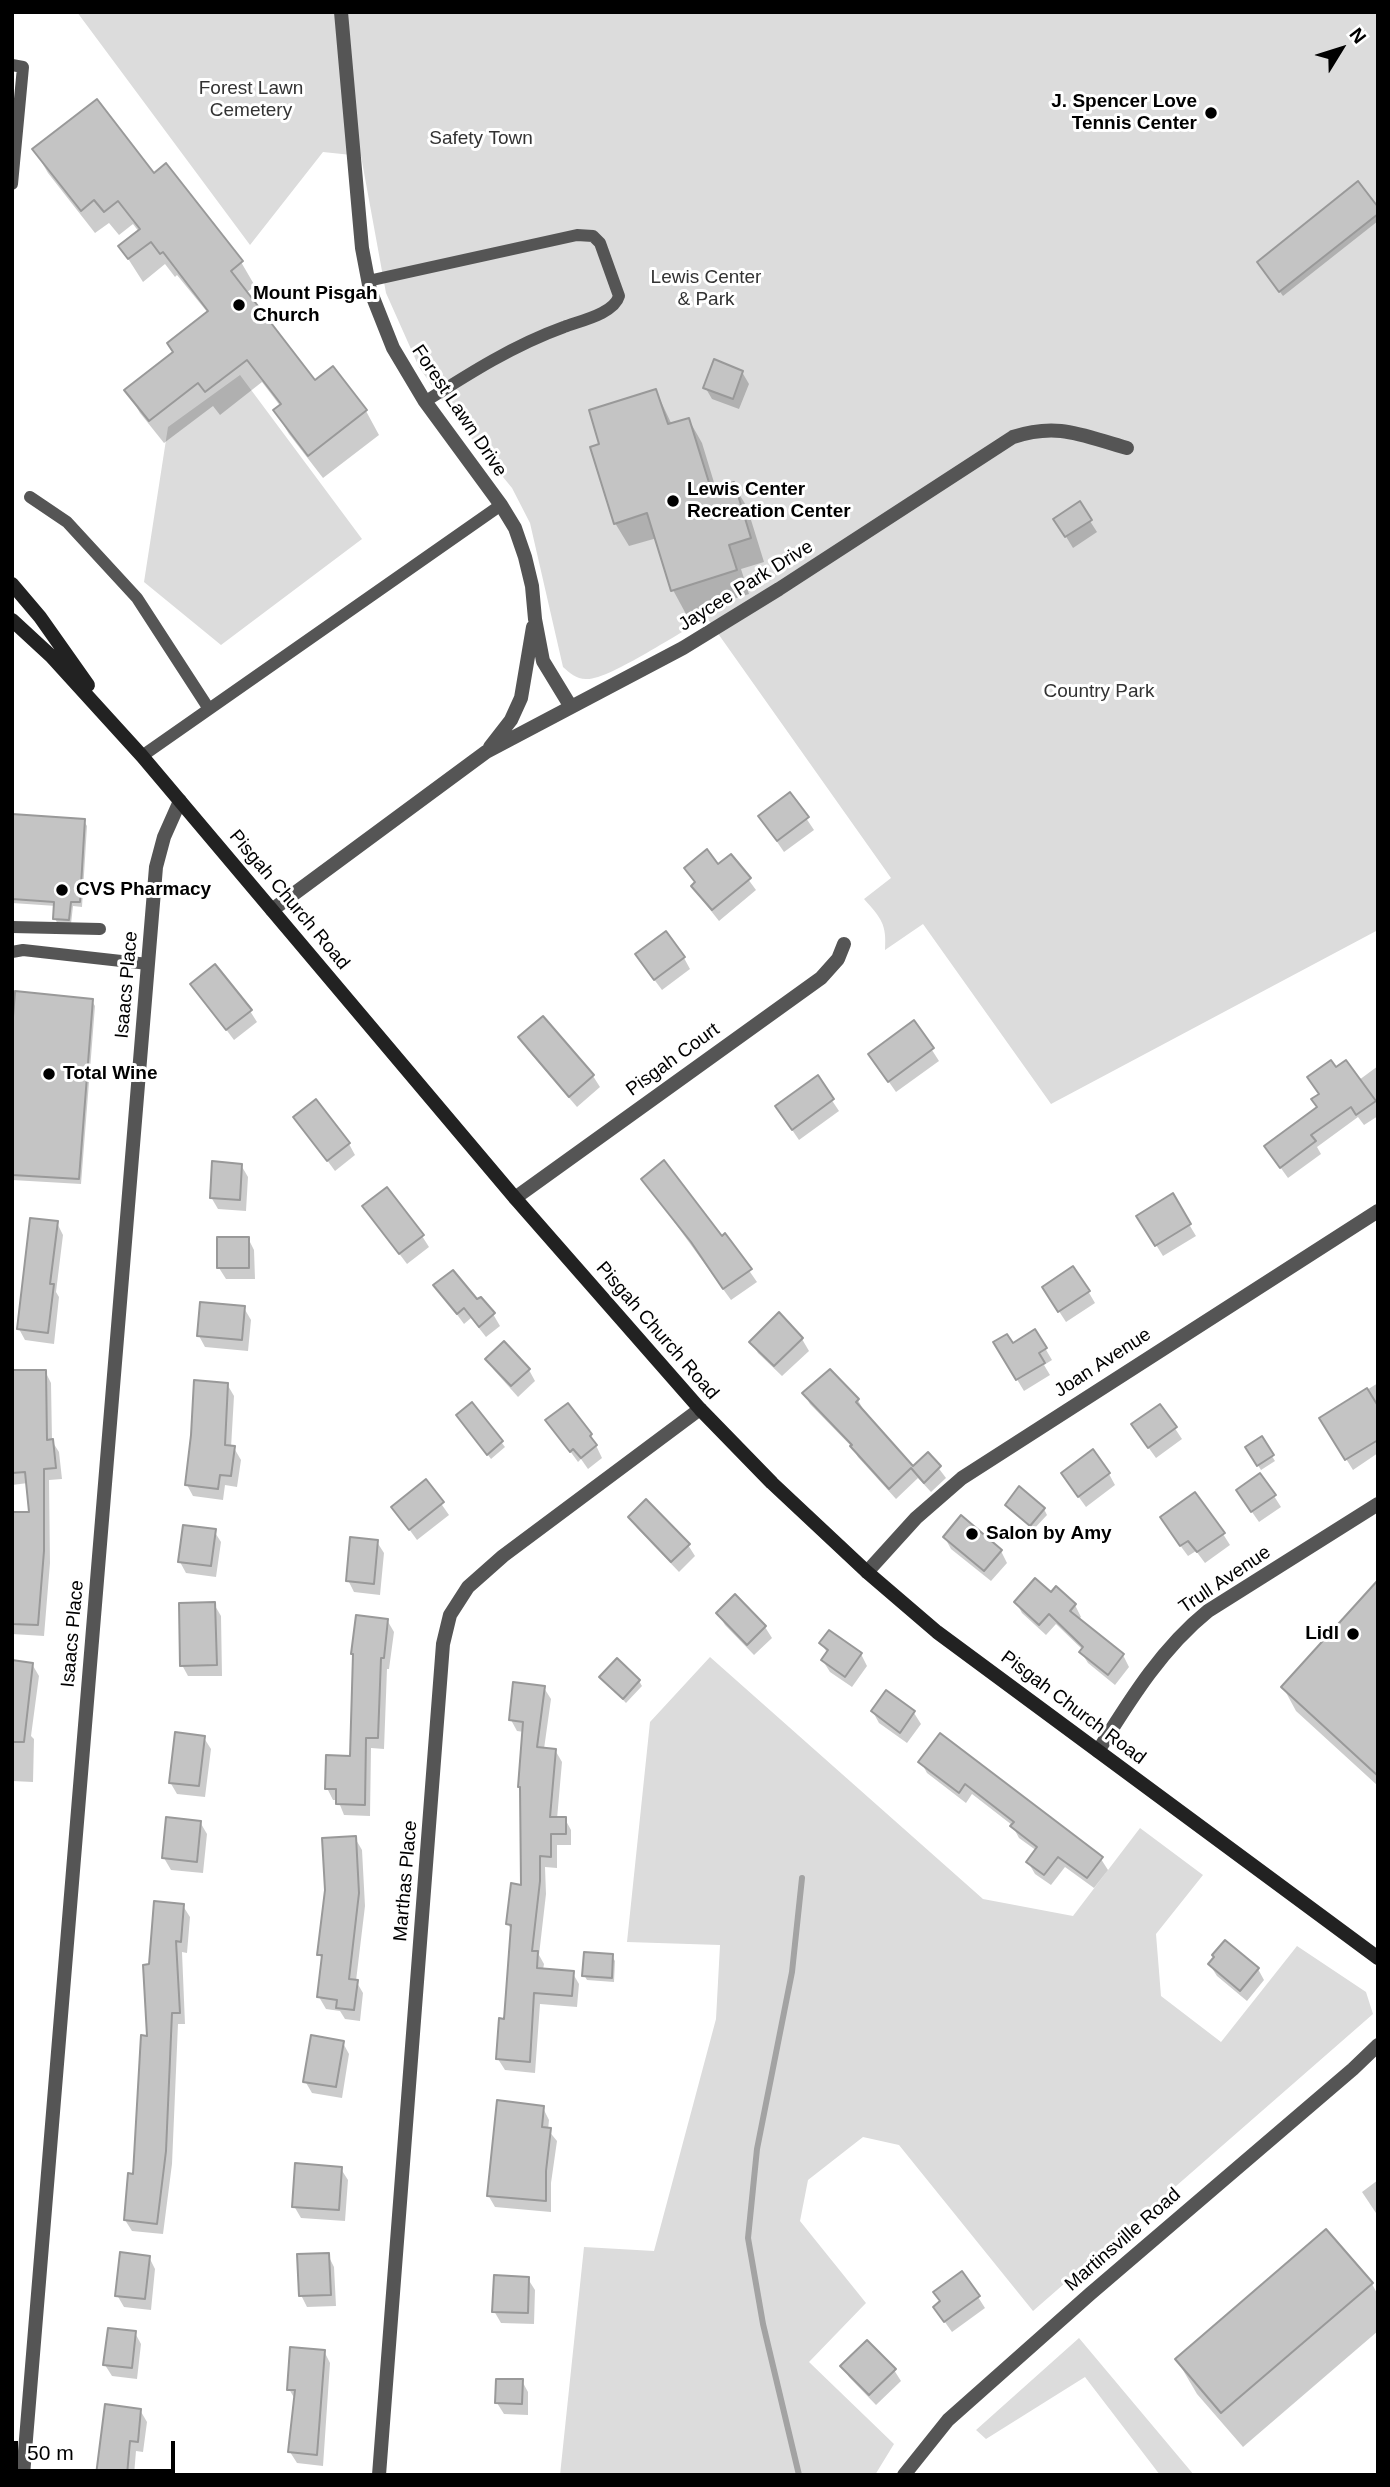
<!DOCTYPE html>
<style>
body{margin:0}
#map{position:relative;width:1390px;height:2487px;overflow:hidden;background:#fff;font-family:Helvetica,sans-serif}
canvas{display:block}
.frame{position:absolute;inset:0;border:14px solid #000;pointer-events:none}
.north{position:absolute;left:1306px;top:14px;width:70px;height:70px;-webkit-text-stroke:5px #fff;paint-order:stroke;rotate:52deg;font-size:19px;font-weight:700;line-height:28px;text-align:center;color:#000}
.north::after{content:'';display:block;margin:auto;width:24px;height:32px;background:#000;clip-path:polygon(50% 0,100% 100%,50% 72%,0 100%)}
.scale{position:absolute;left:14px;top:2441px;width:161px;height:32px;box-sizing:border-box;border:4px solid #000;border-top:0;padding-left:9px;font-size:21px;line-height:24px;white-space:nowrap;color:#000;-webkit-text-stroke:5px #fff;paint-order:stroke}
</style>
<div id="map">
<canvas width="1390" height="2487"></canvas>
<div class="frame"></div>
<div class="north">N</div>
<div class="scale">50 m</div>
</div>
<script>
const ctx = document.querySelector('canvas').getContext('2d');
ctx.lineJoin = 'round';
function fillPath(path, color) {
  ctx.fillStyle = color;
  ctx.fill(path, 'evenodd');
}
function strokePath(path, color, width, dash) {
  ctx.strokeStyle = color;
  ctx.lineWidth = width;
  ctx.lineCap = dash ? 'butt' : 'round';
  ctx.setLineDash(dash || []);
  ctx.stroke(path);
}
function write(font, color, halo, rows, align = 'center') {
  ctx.font = font + ' Helvetica,sans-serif';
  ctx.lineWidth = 6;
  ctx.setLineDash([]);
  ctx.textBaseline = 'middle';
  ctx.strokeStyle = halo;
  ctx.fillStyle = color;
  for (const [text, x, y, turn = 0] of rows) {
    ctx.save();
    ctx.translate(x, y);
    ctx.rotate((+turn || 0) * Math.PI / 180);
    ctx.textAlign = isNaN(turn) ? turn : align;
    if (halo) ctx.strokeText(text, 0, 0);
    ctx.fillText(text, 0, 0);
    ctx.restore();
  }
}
fillPath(new Path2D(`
 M77,12H1378V930L1051,1104L923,924L885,950C887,924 881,918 864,899L891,878L707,618C682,630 608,681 586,679C576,679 570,673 563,667L530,523L512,488L454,417L419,367L386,293L361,156L323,152L250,245Z
 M240,375L362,539L221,645L144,582L168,427Z
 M710,1657L983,1899L1073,1916L1140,1828L1203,1875L1156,1934L1161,1996L1221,2042L1297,1946L1366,1992L1373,2014L1033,2311L899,2145L863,2137L808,2180L800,2221L866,2303L809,2362L894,2444L875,2475H560L584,2247L654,2251L716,2019L720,1945L627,1942L650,1722Z
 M1079,2338L1194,2475H1160L1085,2377L986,2439L976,2430Z`), '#dcdcdc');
fillPath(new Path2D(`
 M34,149L154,175L166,166L241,262L255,286L246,293L315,382L333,369L366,411L379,435L323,478L289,434L275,411L281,407L262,382L220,415L213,406L164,443L140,413L127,390L174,353L208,313L177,275L175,277L165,264L143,282L120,246L139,232L133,224L119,235L109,223L95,233L48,173Z
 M1378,210V221L1283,296L1262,267Z
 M742,372L749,384L739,409L712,399L705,387Z
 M656,391L672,425L689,420L702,443L716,489L733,484L747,507L764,562L741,569L749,594L686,614L673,590L657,538L629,546L615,523Z
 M1079,504L1097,532L1073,548L1062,530Z
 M790,794L814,830L784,852L760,817Z
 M12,816L84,821L87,826L82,907L73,906L71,924H58L55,919L56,906L12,903Z
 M731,856L756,890L719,921L700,897L694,886L696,884L686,869L718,867Z
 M684,958L690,969L662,990L644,966Z
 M192,984L250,1011L257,1022L234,1040Z
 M92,1001L95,1006L81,1184L12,1180V1054Z
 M543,1018L593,1076L600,1087L577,1107L527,1049L521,1038Z
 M914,1022L939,1061L896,1092L877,1065Z
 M1378,1066V1116L1364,1125L1358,1117L1317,1147L1321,1154L1288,1178L1273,1157L1319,1108L1320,1095L1336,1070L1359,1080Z
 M817,1078L839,1111L799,1140L784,1118Z
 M296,1118L349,1144L355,1155L335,1171Z
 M241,1165L248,1177L246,1211L218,1209L211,1197Z
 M643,1179L722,1238L725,1236L757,1282L731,1300Z
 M1172,1196L1196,1236L1163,1256L1138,1216Z
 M364,1207L422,1236L429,1247L407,1264Z
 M57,1223L63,1235L56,1292L59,1297L54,1344L25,1340L19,1329Z
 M248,1238L254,1250L255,1279H226L219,1268Z
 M436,1286L477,1302L493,1314L500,1326L486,1337L471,1318L464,1324Z
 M1088,1291L1095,1303L1066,1322L1051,1299Z
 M244,1308L251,1320L248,1351L205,1347L199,1336Z
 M778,1315L802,1339L809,1351L782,1376L758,1353L752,1342Z
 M1035,1331L1052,1360L1044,1365L1050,1375L1024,1391L995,1343L1012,1345Z
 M487,1359L529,1370L535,1381L518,1397L494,1370Z
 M45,1371L51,1383L52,1441L59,1452L62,1479L49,1480L50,1563L44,1636L12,1634V1581L31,1513L28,1483L12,1485V1445Z
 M1378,1383V1453L1353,1470L1321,1419Z
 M227,1384L234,1396L231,1448H234L241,1460L237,1487L225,1485L223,1500L193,1496L187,1485Z
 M804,1393L858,1400L864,1411L913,1469L928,1454L946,1478L931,1492L918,1478L896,1499L858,1457L853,1448L810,1404Z
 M472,1404L505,1447L491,1459L461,1420Z
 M1160,1406L1182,1439L1156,1458L1140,1436Z
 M548,1421L591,1435L602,1458L588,1469L581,1459L578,1462Z
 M1261,1439L1275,1461L1261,1470L1247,1448Z
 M1109,1474L1115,1485L1086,1507L1070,1485Z
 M426,1482L449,1515L417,1540L393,1507Z
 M1274,1496L1281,1507L1259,1522L1245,1502Z
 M1007,1505L1044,1509L1047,1515L1033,1530Z
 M630,1517L688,1545L695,1556L679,1572L637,1528Z
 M1168,1529L1223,1534L1230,1545L1205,1563L1196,1551L1188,1556Z
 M214,1531L221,1542L216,1577L186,1573L180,1562Z
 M945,1538L1001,1551L1007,1563L991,1581L951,1549Z
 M377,1542L384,1553L380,1595L354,1592L348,1580Z
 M1378,1583V1786L1296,1711L1283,1687Z
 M1051,1595L1075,1605L1081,1617L1078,1620L1123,1655L1129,1667L1115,1685L1088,1663L1081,1652L1083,1650L1056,1624L1046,1635L1022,1613L1016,1602Z
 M214,1604L221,1616L222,1676H188L182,1665Z
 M718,1613L765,1627L772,1638L754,1655L725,1625Z
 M387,1620L394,1632L389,1669H387L384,1749L371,1748L370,1816L344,1815L338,1800H333L327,1788L351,1757L355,1657L353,1653Z
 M821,1643L861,1654L867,1666L852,1687L830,1672L823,1661L828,1654Z
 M12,1662L32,1664L39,1676L31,1736L34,1739L33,1782L12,1781Z
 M602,1678L639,1681L642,1686L626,1703Z
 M544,1688L551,1699L544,1749L555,1750L562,1762L557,1819H565L571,1830V1845H557V1868L545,1867L546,1894L539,1955L544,1964L543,1970L572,1972L579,1984L577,2007L540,2004L535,2073L505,2070L498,2059L506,2021L512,1932L508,1924L523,1887L522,1790L520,1787L524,1732L517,1731L511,1720Z
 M886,1692L914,1713L921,1724L907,1743L879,1723L873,1712Z
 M940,1736L1101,1859L1108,1870L1094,1888L1065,1867L1051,1885L1035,1874L1028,1862L1037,1851L1019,1838L1012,1825L972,1794L966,1803L927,1773L921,1762Z
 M204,1738L211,1749L205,1797L177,1794L170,1782Z
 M200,1822L207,1834L203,1873L171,1870L164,1858Z
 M355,1838L362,1850L365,1906L356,1981L363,1993L360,2021L345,2019L340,2011L326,2009L319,1997L323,1961L319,1954Z
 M183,1906L190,1917L187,1953L182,1952L185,2024H178L172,2164L163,2234L132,2231L125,2220L134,2175L149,2037L151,1966Z
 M612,1956L615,1961L614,1982L587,1980L584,1975Z
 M1210,1965L1258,1969L1264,1980L1247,2001L1217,1976Z
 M343,2043L349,2054L342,2098L312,2093L305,2081Z
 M543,2108L549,2120L548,2130L557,2141L551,2183V2212L495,2207L488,2195Z
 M341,2169L348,2180L345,2221L301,2218L294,2206Z
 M1378,2180V2216L1362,2192Z
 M1326,2231L1372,2284L1378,2295V2331L1243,2447L1197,2394L1177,2360Z
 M328,2255L334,2267L336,2306L307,2307L301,2295Z
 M149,2257L155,2269L151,2310L124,2307L117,2295Z
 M528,2279L535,2290L534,2324L501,2323L494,2311Z
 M978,2297L985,2308L952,2332L942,2318Z
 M135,2333L141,2344L137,2379L112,2376L105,2365Z
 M324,2351L330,2363L323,2466L297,2463L290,2452L296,2401L289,2389Z
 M843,2366L894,2370L901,2381L876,2405L849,2377Z
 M522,2381L528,2392V2415L504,2414L497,2403Z
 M140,2410L147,2422L143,2452L136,2451L134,2475H96V2467L99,2468Z`), '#0003');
strokePath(new Path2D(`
 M799,2475L763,2324L748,2238L757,2149L792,1972L802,1878`), '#a3a3a3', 6);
const building = new Path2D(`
 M97,99L154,173L166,163L243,261L231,271L315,380L333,366L367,410L308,456L273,410L281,404L247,360L205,392L198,383L149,421L124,390L173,352L167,343L208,311L163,252L160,254L151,242L128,259L118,246L140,229L118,201L104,212L94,200L81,211L32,149Z
 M1358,181L1378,207V214L1279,292L1257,262Z
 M714,359L743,371L733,399L703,388Z
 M656,389L668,424L689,418L711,489L734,482L751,538L729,545L737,570L671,591L647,513L614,524L590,447L599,444L589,410Z
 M1080,501L1092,520L1065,537L1053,519Z
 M790,792L809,817L777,841L758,816Z
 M12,814L85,819L80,902H71L69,920L53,919L54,902L12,899Z
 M707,849L718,864L731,854L751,878L712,910L691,886L695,882L684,868Z
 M666,931L685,957L654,980L635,954Z
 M215,964L252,1010L226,1030L190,984Z
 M15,991L93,999L79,1179L12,1175V1030Z
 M543,1016L594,1075L569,1097L518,1037Z
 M914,1020L934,1048L888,1082L868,1054Z
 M1331,1060L1336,1067L1346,1060L1376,1101L1356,1115L1351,1107L1311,1135L1316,1141L1280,1168L1264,1146L1317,1107L1311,1099L1319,1094L1307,1077Z
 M818,1075L834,1099L792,1130L775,1106Z
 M316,1099L350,1143L327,1161L293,1117Z
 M664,1160L722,1236L725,1233L752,1269L723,1289L691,1242L641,1179Z
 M212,1161L242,1164L240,1200L210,1198Z
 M387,1187L424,1235L399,1254L362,1206Z
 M1173,1193L1191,1224L1155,1246L1136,1216Z
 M30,1218L58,1221L50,1284H54L48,1333L17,1329Z
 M217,1237H249V1268H217Z
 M1073,1266L1090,1291L1058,1312L1042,1287Z
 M453,1270L477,1299L481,1297L495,1313L479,1327L464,1308L457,1314L433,1285Z
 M200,1302L245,1306L242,1340L197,1336Z
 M779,1312L803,1338L774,1366L749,1342Z
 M1035,1329L1047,1348L1039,1353L1045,1363L1016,1380L993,1342L1007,1334L1013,1343Z
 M504,1341L530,1369L511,1386L485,1359Z
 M830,1369L859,1399L856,1402L913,1466L928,1452L941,1466L924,1483L911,1468L889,1489L850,1446L852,1445L802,1393Z
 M12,1370H46L47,1440L53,1439L56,1468L44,1469V1551L38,1625L12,1624V1512H29L25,1472L12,1473Z
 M194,1380L228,1383L225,1445L235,1446L231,1476L220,1475L218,1489L185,1485L191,1435Z
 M1367,1388L1378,1406V1440L1345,1460L1319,1418Z
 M472,1402L503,1441L487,1455L456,1415Z
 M568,1403L592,1434L590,1436L597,1445L581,1458L573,1449L570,1452L545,1420Z
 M1160,1404L1177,1427L1148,1448L1131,1424Z
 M1262,1436L1274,1455L1257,1466L1245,1447Z
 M1093,1449L1110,1473L1078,1497L1061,1473Z
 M1260,1473L1276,1495L1251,1512L1236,1490Z
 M426,1479L444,1502L409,1530L391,1507Z
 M1019,1486L1045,1508L1030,1526L1005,1505Z
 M1195,1492L1225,1533L1197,1552L1188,1541L1180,1546L1160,1517Z
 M646,1499L690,1544L671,1562L628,1517Z
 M961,1515L1002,1550L984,1571L943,1537Z
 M183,1525L216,1529L211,1566L178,1562Z
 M350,1537L378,1540L374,1584L346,1581Z
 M1035,1578L1051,1592L1056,1586L1076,1604L1070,1611L1124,1654L1108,1675L1079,1652L1083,1647L1049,1614L1039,1625L1014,1602Z
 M1378,1580V1776L1281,1687Z
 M735,1594L766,1626L747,1645L716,1613Z
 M215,1602L217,1665L180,1666L179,1603Z
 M356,1615L388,1619L384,1658H381L378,1738H366L365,1805L336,1804V1789H325L326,1755L350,1756L353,1654H351Z
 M829,1630L862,1653L845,1677L821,1660L828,1650L819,1643Z
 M617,1658L640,1680L623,1699L599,1677Z
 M12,1660L33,1663L24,1742H12Z
 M513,1682L545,1686L537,1747L556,1749L550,1817H566V1834H551V1857L540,1856V1881L532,1951H538L537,1968L574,1971L572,1996L534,1993L530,2062L496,2059L499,2018L504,2019L511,1925L506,1924L511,1883L521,1885L520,1787H518L523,1722L509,1720Z
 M886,1690L915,1711L900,1733L871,1711Z
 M175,1732L205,1736L199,1786L169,1783Z
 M940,1733L1103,1857L1087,1878L1058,1857L1044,1875L1026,1862L1037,1847L1010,1826L1014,1822L965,1784L959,1793L918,1762Z
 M166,1817L201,1821L197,1862L162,1858Z
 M356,1836L359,1893L349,1979L358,1980L354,2010L336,2008L337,2000L317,1997L322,1955H317L325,1890L322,1838Z
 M154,1901L184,1904L181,1942L176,1941L180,2013H172L166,2151L157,2224L124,2220L128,2173L133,2174L141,2035L147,2036L143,1965L149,1964Z
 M1225,1940L1259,1968L1240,1991L1208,1964L1214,1957L1212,1955Z
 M584,1952L613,1954L612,1978L582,1976Z
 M311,2035L344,2041L336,2087L303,2082Z
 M497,2100L544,2106L542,2127L551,2128L546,2171V2201L487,2196Z
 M295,2163L342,2167L339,2210L292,2207Z
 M1326,2229L1373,2283L1221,2413L1175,2359Z
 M120,2252L150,2256L145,2299L115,2296Z
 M329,2253L331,2295L299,2296L297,2254Z
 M962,2271L980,2296L944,2322L933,2307L940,2301L933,2292Z
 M494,2275L529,2277L528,2313L492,2312Z
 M108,2328L136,2331L132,2368L103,2365Z
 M867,2340L896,2369L869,2395L840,2366Z
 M290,2347L325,2350L317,2455L288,2452L295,2390H287Z
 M496,2379H523L522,2404L495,2403Z
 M105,2404L141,2409L138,2442L130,2441L127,2475H96Z`);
fillPath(building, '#c4c4c4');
strokePath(building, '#999', 2);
strokePath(new Path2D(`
 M12,65L23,67L12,184
 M368,281L577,235L593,236L600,243L619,296C614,314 579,321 564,327C514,345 470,373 426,401
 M30,497L67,522L137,598L209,709
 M142,756L501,505
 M12,927L100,929
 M12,952L23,950L148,964`), '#555', 12);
strokePath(new Path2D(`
 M341,12L362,248L370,290L393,348L424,400L501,505L515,528L525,557L532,586L535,619L543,661L571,707
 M490,747L511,720L521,698L533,627
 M272,910L486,752L683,648L779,589L1013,437C1059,422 1083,436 1127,448
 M515,1198L821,978L838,959L844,944
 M867,1572L916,1518L962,1478L1378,1211
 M1098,1751C1130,1700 1161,1649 1208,1611L1378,1504
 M23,2475L156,867L164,837L180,801
 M379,2475L443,1644L450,1615L468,1587L503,1556L700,1409
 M904,2475L948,2420L1090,2294L1353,2069L1378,2045`), '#555', 14);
strokePath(new Path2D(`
 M12,584L40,617L88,685
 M12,620L51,656L142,756L515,1198L700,1409L772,1483L867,1572L937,1632L1378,1958`), '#222', 14);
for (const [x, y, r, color] of [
 [1211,113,7,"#000"],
 [239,305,7,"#000"],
 [673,501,7,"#000"],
 [62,890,7,"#000"],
 [49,1074,7,"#000"],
 [972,1534,7,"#000"],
 [1353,1634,7,"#000"]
]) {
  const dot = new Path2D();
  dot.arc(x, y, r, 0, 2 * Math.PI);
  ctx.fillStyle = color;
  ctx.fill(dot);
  strokePath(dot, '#fff', 2.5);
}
write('19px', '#333', '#fff', [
 ["Forest Lawn",251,89],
 ["Cemetery",251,111],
 ["Safety Town",481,139],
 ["Lewis Center",706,278],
 ["& Park",706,300],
 ["Country Park",1099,692]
]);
write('bold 19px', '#000', '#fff', [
 ["J. Spencer Love",1197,102,"right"],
 ["Tennis Center",1197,124,"right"],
 ["Mount Pisgah",253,294],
 ["Church",253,316],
 ["Lewis Center",687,490],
 ["Recreation Center",687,512],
 ["CVS Pharmacy",76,890],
 ["Total Wine",63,1074],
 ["Salon by Amy",986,1534],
 ["Lidl",1339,1634,"right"]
], 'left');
write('19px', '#000', '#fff', [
 ["Forest Lawn Drive",459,411,56],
 ["Jaycee Park Drive",746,586,-32],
 ["Pisgah Church Road",289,900,50],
 ["Isaacs Place",127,985,-85],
 ["Pisgah Court",673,1060,-36],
 ["Pisgah Church Road",657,1331,49],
 ["Joan Avenue",1103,1363,-33],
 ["Trull Avenue",1225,1580,-34],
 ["Isaacs Place",73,1634,-85],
 ["Pisgah Church Road",1073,1708,37],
 ["Marthas Place",406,1881,-85],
 ["Martinsville Road",1123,2240,-41]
]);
</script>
